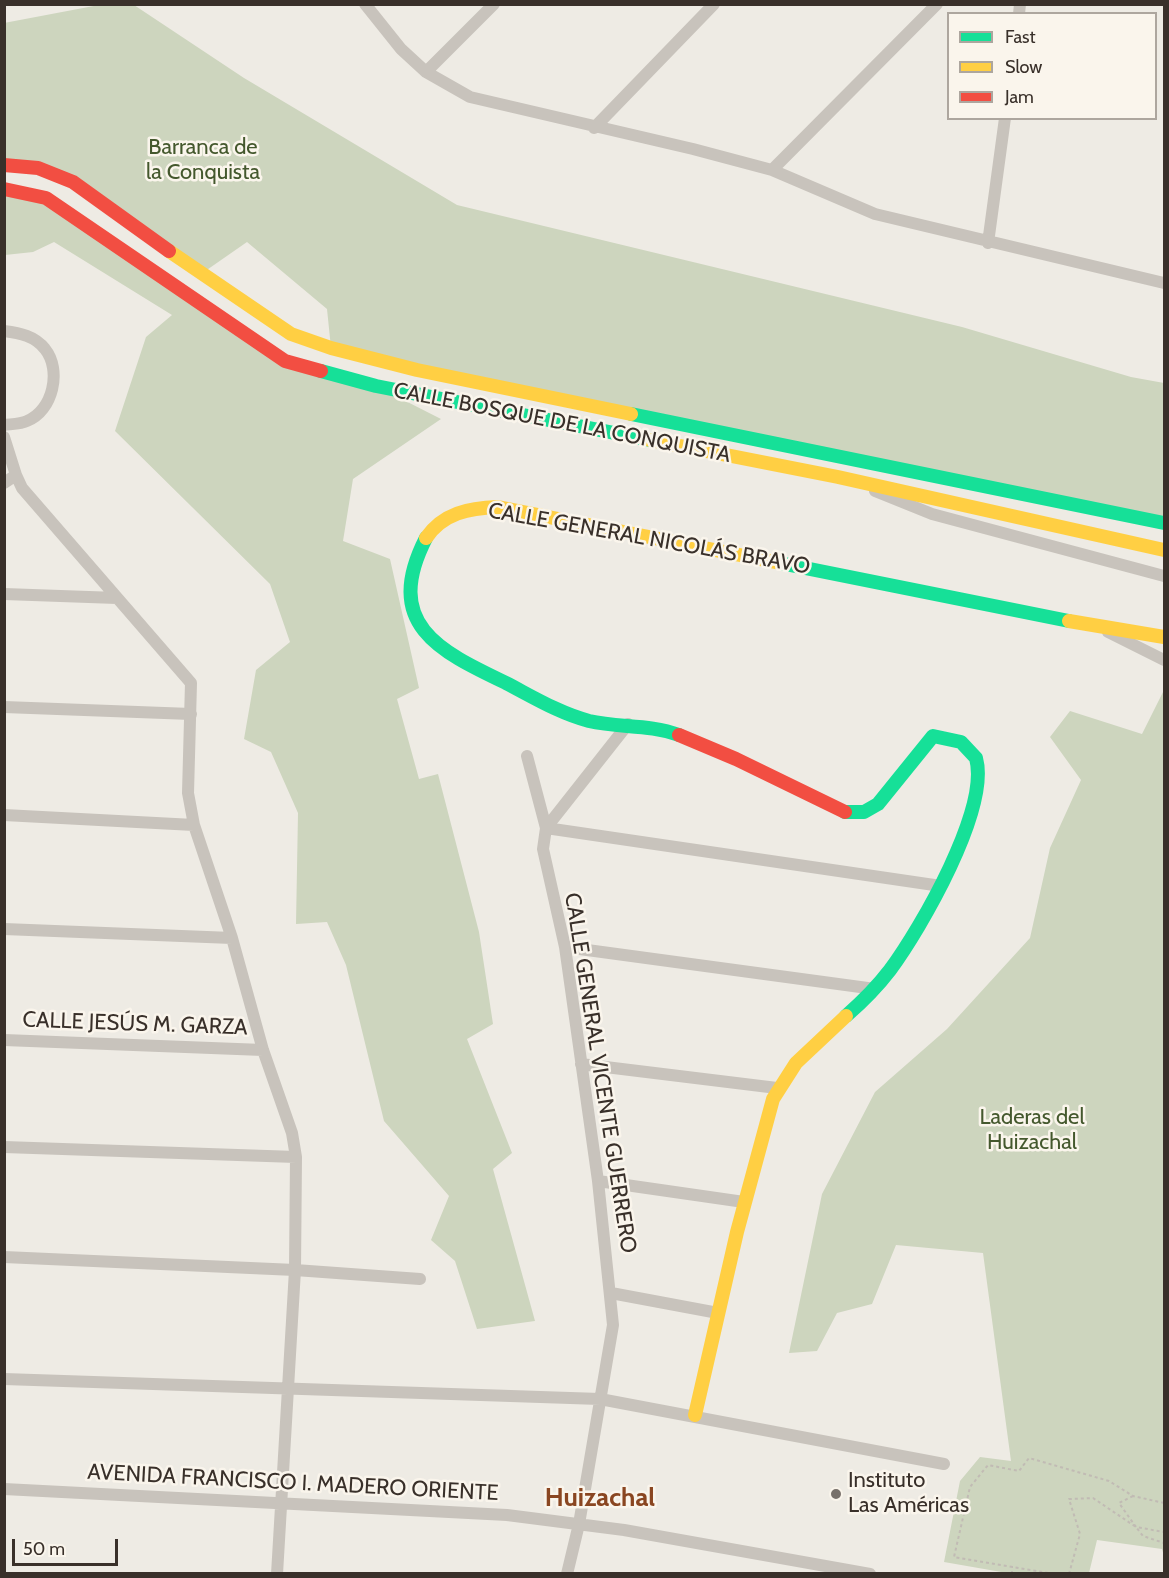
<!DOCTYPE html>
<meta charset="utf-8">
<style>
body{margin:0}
#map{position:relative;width:1169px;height:1578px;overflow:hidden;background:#eeebe4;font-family:Cabin,sans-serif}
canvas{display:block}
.frame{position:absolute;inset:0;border:6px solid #39302a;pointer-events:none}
.legend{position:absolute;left:947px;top:12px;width:210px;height:108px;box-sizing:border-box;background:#faf5ec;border:2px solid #ada69e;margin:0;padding:8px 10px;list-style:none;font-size:18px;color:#39302a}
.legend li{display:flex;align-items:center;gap:12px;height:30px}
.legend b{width:30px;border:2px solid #ada69e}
.scale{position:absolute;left:12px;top:1539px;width:106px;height:27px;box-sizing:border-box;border:3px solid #39302a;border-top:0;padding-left:8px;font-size:18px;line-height:21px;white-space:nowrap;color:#39302a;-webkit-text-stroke:4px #faf5ec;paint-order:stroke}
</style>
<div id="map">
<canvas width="1169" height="1578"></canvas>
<div class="frame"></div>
<ul class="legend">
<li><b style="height:8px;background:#16e098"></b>Fast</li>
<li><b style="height:8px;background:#ffcf43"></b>Slow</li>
<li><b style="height:8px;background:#f24e42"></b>Jam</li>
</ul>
<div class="scale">50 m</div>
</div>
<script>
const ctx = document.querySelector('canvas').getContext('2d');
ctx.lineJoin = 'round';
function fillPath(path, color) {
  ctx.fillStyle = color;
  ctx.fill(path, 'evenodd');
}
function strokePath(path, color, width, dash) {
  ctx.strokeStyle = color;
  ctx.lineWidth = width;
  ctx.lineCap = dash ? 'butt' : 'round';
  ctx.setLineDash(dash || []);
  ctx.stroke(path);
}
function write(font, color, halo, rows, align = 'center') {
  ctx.font = font + ' Cabin,sans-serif';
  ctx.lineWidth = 5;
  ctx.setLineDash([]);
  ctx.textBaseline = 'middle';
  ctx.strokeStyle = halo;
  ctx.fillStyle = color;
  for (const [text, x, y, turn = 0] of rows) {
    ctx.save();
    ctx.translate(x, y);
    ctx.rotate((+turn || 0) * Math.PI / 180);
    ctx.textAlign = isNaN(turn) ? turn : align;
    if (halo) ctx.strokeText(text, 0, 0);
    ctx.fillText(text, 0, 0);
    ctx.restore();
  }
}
fillPath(new Path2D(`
 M99,5H134L244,78L457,205L962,327L1131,377L1164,383V523L331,348L327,309L247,242L201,274L77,184L5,165L4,23Z
 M4,190L46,198L285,361L376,386L441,419L353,479L343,541L390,559L419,688L397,699L419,779L438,774L479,932L493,1024L467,1039L512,1153L493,1169L535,1321L477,1329L455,1261L431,1240L449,1196L384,1121L346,965L327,922L296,924L298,813L271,752L244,739L256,670L290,642L270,584L115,431L146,337L172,315L54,242L33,252L5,255Z
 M1164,690V1556L1162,1549L1097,1540L1089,1573H1007L944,1562L960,1481L980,1457L1011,1461L983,1253L896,1245L872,1304L837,1313L817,1351L789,1353L822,1194L875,1092L947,1029L1030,938L1050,848L1081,780L1050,737L1070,711L1142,734Z`), '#cdd5be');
strokePath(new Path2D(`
 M1133,1496L1119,1503L1136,1527L1164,1532
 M1012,1574V1566
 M1054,1574L954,1557L970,1487L988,1465L1019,1471L1029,1458L1109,1481L1133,1496L1164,1503
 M1069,1574L1080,1534L1069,1499L1093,1498L1136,1527L1143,1536L1164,1543`), '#c1bbb4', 2, [3, 3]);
strokePath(new Path2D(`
 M365,4L401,49L426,72L470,97L693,149L772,170L875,214L1164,283
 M1019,14L1020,4
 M426,72L494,4
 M594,128L714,4
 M772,170L937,4
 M988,243L1005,118
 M4,331C20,333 35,336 45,349C62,370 53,411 27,421C21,424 12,424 4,425
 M4,437L16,475L22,488L191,683L188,793L194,825L232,938L263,1050L292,1133L296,1157L295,1270L277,1574
 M4,483L16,475
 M875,491L932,514L1164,576
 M4,594L117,598
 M1108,632L1164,660
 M4,707L191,714
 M628,724L546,828L941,886
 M527,756L546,828L543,849L565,947L598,1181L613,1325L579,1524L567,1574
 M4,815L194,825
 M4,929L232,938
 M565,947L875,989
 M4,1040L263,1050
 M581,1064L777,1088
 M4,1147L296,1157
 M598,1181L744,1202
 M4,1257L295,1270L420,1279
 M611,1293L718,1313
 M4,1379L600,1399L944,1464
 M4,1489L507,1515L624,1530L870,1574`), '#c8c3bc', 12);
strokePath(new Path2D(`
 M321,371L376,386L650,440
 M631,414L1164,523
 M426,538C382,624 439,651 506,683C533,697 559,713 589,721C619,728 649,724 679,735
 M780,563L1069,621
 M845,812H864L878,804L933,736L961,742L976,758C990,809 921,928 890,970C877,987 862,1002 846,1016`), '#16e098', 14);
strokePath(new Path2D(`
 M169,251L291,334L331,348L417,370L631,414
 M650,440L838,477L1164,550
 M426,538C443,513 469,508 498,507L780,563
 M1069,621L1164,637
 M695,1415L737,1232L773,1099L796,1063L846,1016`), '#ffcf43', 14);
strokePath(new Path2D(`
 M4,165L38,168L73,182L169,251
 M4,189L46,198L285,361L321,371
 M679,735L736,759L845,812`), '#f24e42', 14);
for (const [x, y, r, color] of [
 [836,1494,6,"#78716b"]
]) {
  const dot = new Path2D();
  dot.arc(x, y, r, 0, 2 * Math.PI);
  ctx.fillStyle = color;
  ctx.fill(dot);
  strokePath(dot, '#faf5ec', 2);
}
write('22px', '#44582d', '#faf5ec', [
 ["Barranca de",203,148],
 ["la Conquista",203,173],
 ["Laderas del",1032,1118],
 ["Huizachal",1032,1143]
]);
write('22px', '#39302a', '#faf5ec', [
 ["CALLE BOSQUE DE LA CONQUISTA",562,423,11],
 ["CALLE GENERAL NICOLÁS BRAVO",649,539,10],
 ["CALLE JESÚS M. GARZA",135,1024,2],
 ["CALLE GENERAL VICENTE GUERRERO",600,1073,81],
 ["AVENIDA FRANCISCO I. MADERO ORIENTE",293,1483,3]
]);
write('22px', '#39302a', '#faf5ec', [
 ["Instituto",848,1481],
 ["Las Américas",848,1506]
], 'left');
write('bold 26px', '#8a4621', '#faf5ec', [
 ["Huizachal",600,1498]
]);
</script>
